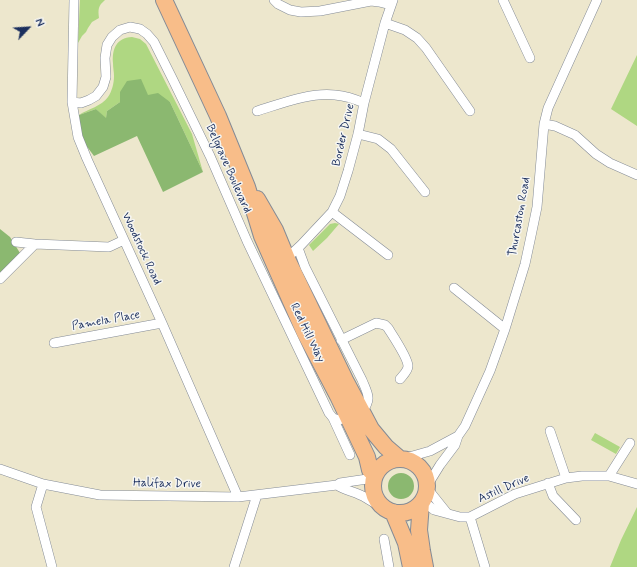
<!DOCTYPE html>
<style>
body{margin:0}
#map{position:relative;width:637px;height:567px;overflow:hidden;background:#ede7cd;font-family:Mynerve,sans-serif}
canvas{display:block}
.north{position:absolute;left:8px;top:8px;width:40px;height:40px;-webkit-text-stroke:3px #f6f6f2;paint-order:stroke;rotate:65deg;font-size:11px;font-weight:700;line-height:16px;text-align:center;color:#1b2f5e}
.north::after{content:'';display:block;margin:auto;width:14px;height:18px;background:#1b2f5e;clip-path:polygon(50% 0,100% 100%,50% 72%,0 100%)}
</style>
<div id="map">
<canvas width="637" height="567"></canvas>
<div class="north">N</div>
</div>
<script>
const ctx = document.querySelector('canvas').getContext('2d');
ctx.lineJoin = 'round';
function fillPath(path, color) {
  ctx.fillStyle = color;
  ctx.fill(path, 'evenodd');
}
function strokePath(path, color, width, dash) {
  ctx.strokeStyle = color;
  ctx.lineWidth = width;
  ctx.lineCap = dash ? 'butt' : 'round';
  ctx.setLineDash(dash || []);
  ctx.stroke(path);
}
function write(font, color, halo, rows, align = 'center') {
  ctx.font = font + ' Mynerve,sans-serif';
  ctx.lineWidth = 3;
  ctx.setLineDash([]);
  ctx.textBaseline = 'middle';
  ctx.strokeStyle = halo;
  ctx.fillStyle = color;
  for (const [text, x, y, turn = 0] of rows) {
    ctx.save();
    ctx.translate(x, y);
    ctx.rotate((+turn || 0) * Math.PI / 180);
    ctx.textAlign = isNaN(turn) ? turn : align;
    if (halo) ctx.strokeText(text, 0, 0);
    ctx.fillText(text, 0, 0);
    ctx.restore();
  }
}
fillPath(new Path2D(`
 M80,0H105C98,6 98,9 99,18L92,22L88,28L86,32L82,36L78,43Z
 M132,37L140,39L146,44L192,134L203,172L170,102L148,95L121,92L120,102L107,111L106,119L96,109L79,115C88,109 102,106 108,97C112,91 114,83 114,76C114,72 113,68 113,63C112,49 116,38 132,37Z
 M637,55V126L611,109Z
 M335,223L339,224L327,238L313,251L309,245L330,224Z
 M595,433L620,447L616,454L591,440Z
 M637,507V567H610L621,540Z`), '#afd782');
fillPath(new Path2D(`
 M141,79L148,95L158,93L170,102L203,172L163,192L137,136L94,156L88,148L78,137L79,115L96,109L106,118L107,111L120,102V92L127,81Z
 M0,229L10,237L20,253L0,280Z
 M388 486a13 13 0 1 1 26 0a13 13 0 1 1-26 0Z`), '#8bb870');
const street = new Path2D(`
 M74,0L72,102L78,137L87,159L162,323L238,497
 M274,0L278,4L290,10L301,12L320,11L371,1L379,2L391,5
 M503,0L530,58
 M385,23L405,30L417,38L426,48L470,111
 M72,102L81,103L89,100L96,96L103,87L106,77L105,58L107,45L112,37L120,30L130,27L140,29L147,34L154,42L173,80L210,156L247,241L329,413L333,418L339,420L348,417
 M257,111C280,104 310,92 335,95C345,96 355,99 364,103
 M544,124L555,126L575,135L596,154L610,163L637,175
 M358,134L378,139L391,149L425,192
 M332,212L388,255
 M16,242L35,244L109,247L124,240
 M298,248L305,267L362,380C368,395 372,398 362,412
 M285,260L301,245L332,212L340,196L348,171L358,134L364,103L385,23L393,0
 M0,279L35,244
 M454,288L505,329
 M341,340L376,323L385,325L388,328C393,336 408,358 408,366C408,371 403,375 400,379
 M54,343L162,323
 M333,418L350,455
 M550,431L566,478
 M402,459L430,451L458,436
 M0,469L43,484L100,495L238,497L337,485L340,483L374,478
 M609,476L630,443
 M548,483L553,496L576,520
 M43,484L36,507L52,567
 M337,485C346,491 357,492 366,498C371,501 374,504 380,504
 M427,486L440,465L455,445L458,436L465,426L490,371L505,329L525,264L531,236L537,207L544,124L548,108L597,0
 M427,488L447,513
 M422,500L434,510L460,517H470L515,494L566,478L582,476H609L637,484
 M470,517L485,567
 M384,539L389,567
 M234,567L257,495`);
const highway = new Path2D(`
 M164,0L218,116L247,187L262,236L305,333L338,396L367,457L370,470L375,475
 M257,199L275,230L287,259L345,380L362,412L371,429L386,447L400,459
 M373 486a27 27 0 1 1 54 0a27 27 0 1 1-54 0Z
 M421,503L419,530L422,551L425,567
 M393,512L406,543L411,567`);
strokePath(street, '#848b96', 10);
strokePath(highway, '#848b96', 18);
strokePath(street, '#fff', 9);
strokePath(highway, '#f8bd89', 16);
write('12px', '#1b2f5e', '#f6f6f2', [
 ["Border Drive",344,135,-77],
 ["Belgrave Boulevard",228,169,66],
 ["Thurcaston Road",520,217,-80],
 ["Woodstock Road",141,249,65],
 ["Pamela Place",106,321,-10],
 ["Red Hill Way",307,333,64],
 ["Halifax Drive",167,484,1],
 ["Astill Drive",504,489,-24]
]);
</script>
